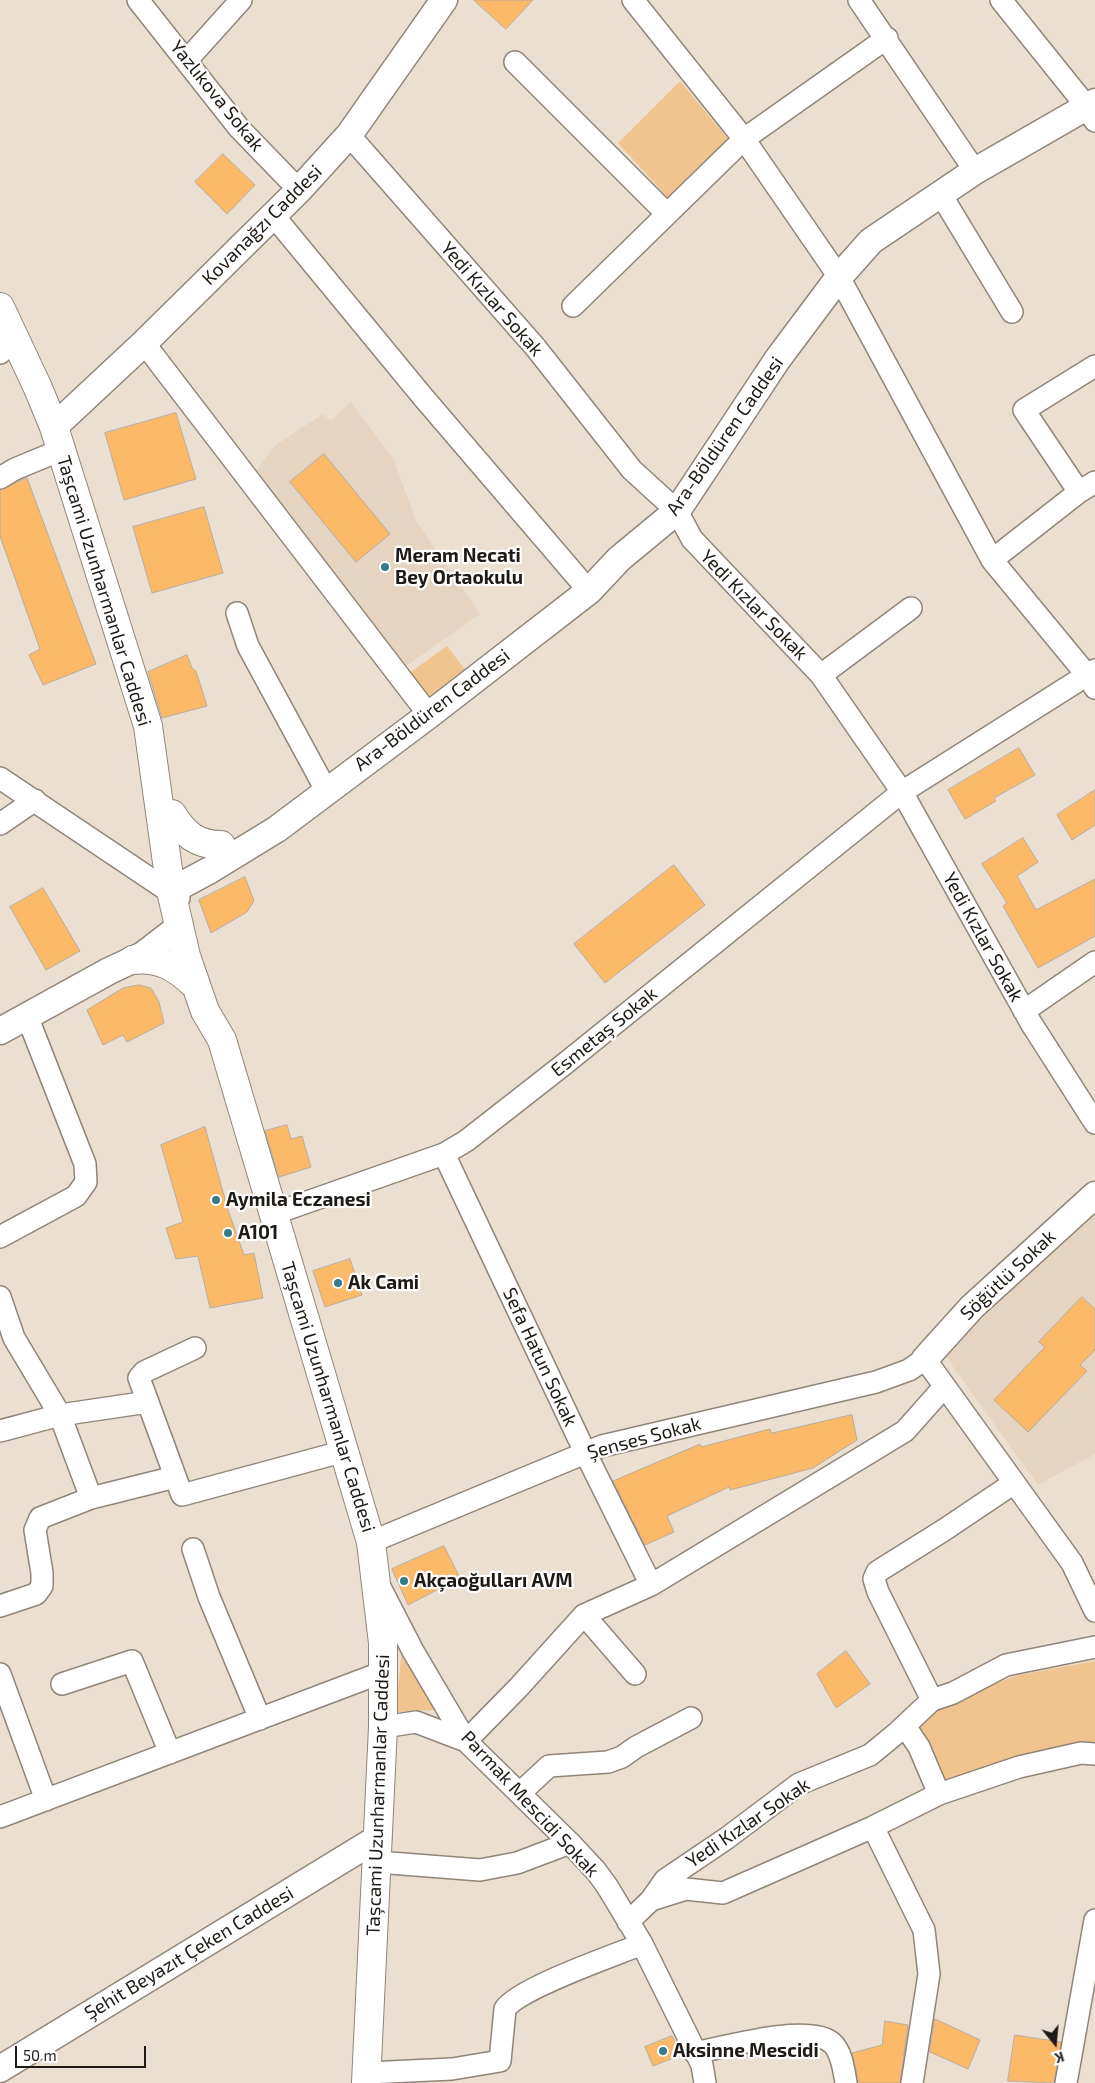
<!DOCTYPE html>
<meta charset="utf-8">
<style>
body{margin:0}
#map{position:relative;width:1095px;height:2083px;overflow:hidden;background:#ebdfd2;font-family:"Exo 2",sans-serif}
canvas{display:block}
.north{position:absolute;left:1030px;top:2018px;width:50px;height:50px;-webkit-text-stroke:4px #fff;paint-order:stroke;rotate:163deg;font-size:14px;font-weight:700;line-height:20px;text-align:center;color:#1e1a15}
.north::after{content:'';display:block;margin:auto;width:18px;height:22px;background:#1e1a15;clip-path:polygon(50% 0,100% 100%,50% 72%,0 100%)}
.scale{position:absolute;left:15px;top:2046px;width:131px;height:22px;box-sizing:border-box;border:2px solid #1e1a15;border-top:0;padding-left:6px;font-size:15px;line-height:18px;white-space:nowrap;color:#1e1a15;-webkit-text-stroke:4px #fff;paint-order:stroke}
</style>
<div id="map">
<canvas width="1095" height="2083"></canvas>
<div class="north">K</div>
<div class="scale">50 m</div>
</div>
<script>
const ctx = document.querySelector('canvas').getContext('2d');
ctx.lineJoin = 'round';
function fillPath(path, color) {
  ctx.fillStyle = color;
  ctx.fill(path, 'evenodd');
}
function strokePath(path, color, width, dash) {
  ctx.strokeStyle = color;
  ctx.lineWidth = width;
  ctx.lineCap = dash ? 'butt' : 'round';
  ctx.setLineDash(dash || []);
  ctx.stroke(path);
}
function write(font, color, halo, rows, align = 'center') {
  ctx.font = font + ' "Exo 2",sans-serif';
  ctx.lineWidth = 4.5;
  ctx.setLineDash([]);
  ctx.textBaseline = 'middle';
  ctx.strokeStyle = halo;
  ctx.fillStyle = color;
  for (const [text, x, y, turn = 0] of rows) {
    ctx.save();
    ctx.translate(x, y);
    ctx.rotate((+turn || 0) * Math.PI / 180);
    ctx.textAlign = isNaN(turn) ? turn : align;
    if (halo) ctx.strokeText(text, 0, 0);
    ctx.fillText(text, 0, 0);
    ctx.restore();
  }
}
fillPath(new Path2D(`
 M351,402L394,460L416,521L480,614L402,669L252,476L276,445L323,414L331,421Z
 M1095,1210V1454L1038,1485L944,1354Z`), '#e5d4c1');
fillPath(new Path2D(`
 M680,81L733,145L670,200L618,143Z
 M447,646L466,671L426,699L408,674Z
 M402,1646L437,1710L396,1712Z
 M1095,1661V1745L943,1787L917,1726L939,1708L1014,1676Z`), '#f0c38f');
const building = new Path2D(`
 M474,0H533L506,29Z
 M223,154L255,185L227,214L195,182Z
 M176,413L196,479L124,500L105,433Z
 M324,454L390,534L356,562L290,482Z
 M27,478L96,664L43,685L29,655L40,649L0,536V490Z
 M204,507L223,573L152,593L133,527Z
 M187,655L192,668L196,671L207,706L162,718L148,672Z
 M1019,748L1035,775L994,798L996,801L965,819L948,790Z
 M1095,790V825L1072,840L1057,815Z
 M1023,838L1038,862L1017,876L1036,910L1095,879V936L1038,968L1003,906L1007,903L982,864Z
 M674,865L705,905L605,983L574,944Z
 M245,877L254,901L247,912L211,933L199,900Z
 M43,888L80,951L46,970L10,907Z
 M139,985L151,988L159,1002L164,1023L127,1042L123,1035L103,1045L87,1010L123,988Z
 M287,1125L291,1139L302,1136L311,1167L279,1177L265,1131Z
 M205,1127L228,1210L244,1255L254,1253L263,1298L210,1308L198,1256L176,1259L166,1228L183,1222L161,1145Z
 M350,1259L362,1295L325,1307L313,1271Z
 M1082,1297L1095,1309V1350L1080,1365L1087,1371L1028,1432L994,1400L1045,1347L1039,1342Z
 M852,1415L857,1440L813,1468L730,1490L729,1487L667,1516L674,1532L645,1545L613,1481L700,1444L701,1447L770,1429L771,1433Z
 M444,1546L460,1578L408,1605L392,1569Z
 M846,1651L870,1684L836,1708L817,1674Z
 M935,2019L980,2040L968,2069L930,2052Z
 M885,2021L908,2025L900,2083H859L852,2053L882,2045Z
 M1015,2035L1061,2042L1054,2083L1008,2081Z
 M672,2036L681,2055L653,2066L645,2047Z`);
fillPath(building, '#fcb967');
strokePath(building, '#b7aca0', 1);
const minor = new Path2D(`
 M138,0L239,128L299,190
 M633,0L744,139L839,277L992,560L1087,675L1095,688
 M859,0L975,171
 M1001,0L1087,107L1095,121
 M187,60L241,0
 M515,62L667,214
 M349,135L536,348L632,470L677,511L692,539L821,675L902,792L1031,1023L1095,1123
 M940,193L1012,312
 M273,215L423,397L589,591
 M573,306L744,139L887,38
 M144,343L429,715
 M0,353L15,339
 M0,478L15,469L61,450
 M1079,492L1024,410L1095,366
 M992,560L1079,492L1095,482
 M237,613L248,646L326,790
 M821,675L911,608
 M0,778L179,898
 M0,824L35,800
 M1024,1011L1095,962
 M444,1154L585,1452L651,1585
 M273,1214L444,1154L466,1141L562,1066L902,792L1095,670
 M0,1237L76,1196L86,1182L85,1164L27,1016
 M0,1297L14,1338L60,1415L91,1498L175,1477
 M195,1348L144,1372L139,1378L182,1495L345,1451
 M0,1431L60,1415L148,1402
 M371,1542L602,1446L876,1382L909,1370L925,1359L1072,1563L1095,1611
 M193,1549L209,1597L260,1719
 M380,1587L413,1651L466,1741L570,1843L596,1871L607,1886L642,1944L702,2065L705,2083
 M0,1606L36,1594L42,1586V1573L35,1530L40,1518L91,1498
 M584,1615L635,1674
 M0,1674L46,1800
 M62,1684L132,1661L170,1753
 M932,1700L878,1592L874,1579L877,1572L944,1530L1014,1483
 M905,1726L919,1747L939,1794
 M383,1727L416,1722L466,1741L518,1688L584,1615L651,1585L905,1431L944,1387
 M520,1793L549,1766L608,1762L622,1757L636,1747L691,1718
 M0,1817L383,1672
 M873,1827L924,1930L929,1974L912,2083
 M377,1862L480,1870L517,1863L570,1843
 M651,1900L686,1889L723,1893L873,1827L939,1794L1019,1767L1081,1753L1095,1754
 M628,1922L651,1900L665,1880L727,1838L799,1784L870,1755L898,1732L932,1700L953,1693L1006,1665L1095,1647
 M695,2053C724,2047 810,2023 832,2043C842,2052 844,2071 846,2083
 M367,2073L452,2069L500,2061L505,2009C519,1988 613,1956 642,1944
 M1066,2083L1095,1920`);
const tertiary = new Path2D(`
 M54,427L144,343L299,190L349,135L444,0
 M171,891L210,870L277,829L429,715L589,591L619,559L677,511L777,360L839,277L871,241L975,171L1095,102
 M0,1031L109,971L143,955L178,928
 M925,1359L972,1307L1095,1195
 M0,2069L378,1838`);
const secondary = new Path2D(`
 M0,307L38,388L54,427L148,726L171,891L186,956L205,1011L222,1040L371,1542L383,1643V1727L366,2083
 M172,814C184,834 197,845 221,845
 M133,960C159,957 176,967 195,985`);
strokePath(minor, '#908579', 24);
strokePath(tertiary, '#908579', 29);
strokePath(secondary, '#908579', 30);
strokePath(minor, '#fff', 21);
strokePath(tertiary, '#fff', 26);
strokePath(secondary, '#fff', 28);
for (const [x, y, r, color] of [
 [385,567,5,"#357b88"],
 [216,1200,5,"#357b88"],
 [228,1233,5,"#357b88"],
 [338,1283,5,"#357b88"],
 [404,1581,5,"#357b88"],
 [663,2051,5,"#357b88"]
]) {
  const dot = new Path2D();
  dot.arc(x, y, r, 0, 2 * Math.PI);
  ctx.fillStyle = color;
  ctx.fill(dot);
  strokePath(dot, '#fff', 2);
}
write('19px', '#1e1a15', '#fff', [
 ["Yazlıkova Sokak",217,96,51],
 ["Kovanağzı Caddesi",262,225,-45],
 ["Yedi Kızlar Sokak",492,299,49],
 ["Ara-Böldüren Caddesi",725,436,-55],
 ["Taşcami Uzunharmanlar Caddesi",104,591,73],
 ["Yedi Kızlar Sokak",754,605,46],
 ["Ara-Böldüren Caddesi",432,710,-37],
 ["Yedi Kızlar Sokak",983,937,61],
 ["Esmetaş Sokak",604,1032,-39],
 ["Söğütlü Sokak",1008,1275,-43],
 ["Sefa Hatun Sokak",540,1357,65],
 ["Taşcami Uzunharmanlar Caddesi",328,1397,73],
 ["Şenses Sokak",644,1438,-15],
 ["Taşcami Uzunharmanlar Caddesi",378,1795,-88],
 ["Parmak Mescidi Sokak",530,1804,47],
 ["Yedi Kızlar Sokak",748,1823,-34],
 ["Şehit Beyazıt Çeken Caddesi",189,1953,-31]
]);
write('bold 19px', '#1e1a15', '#fff', [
 ["Meram Necati",395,556],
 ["Bey Ortaokulu",395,578],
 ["Aymila Eczanesi",226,1200],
 ["A101",238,1233],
 ["Ak Cami",348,1283],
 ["Akçaoğulları AVM",414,1581],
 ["Aksinne Mescidi",673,2051]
], 'left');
</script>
